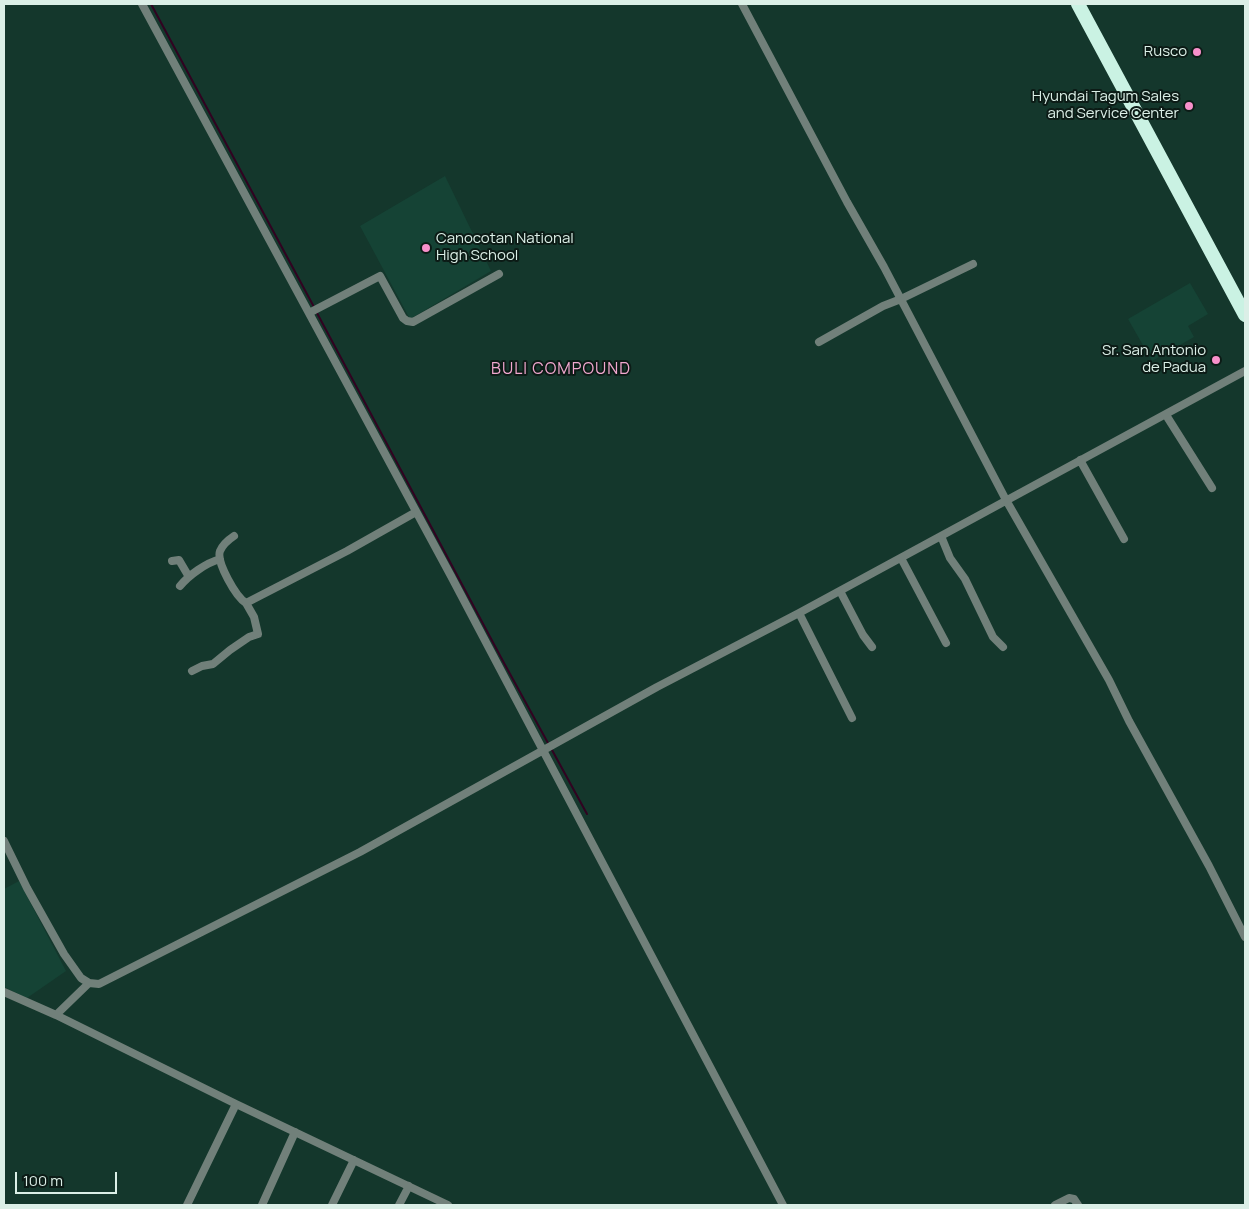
<!DOCTYPE html>
<style>
body{margin:0}
#map{position:relative;width:1249px;height:1209px;overflow:hidden;background:#14372c;font-family:Manrope,sans-serif}
canvas{display:block}
.frame{position:absolute;inset:0;border:5px solid #dbefe7;pointer-events:none}
.scale{position:absolute;left:15px;top:1172px;width:102px;height:22px;box-sizing:border-box;border:2px solid #dbefe7;border-top:0;padding-left:6px;font-size:15px;line-height:18px;white-space:nowrap;color:#dbefe7;-webkit-text-stroke:4px #0c1b16;paint-order:stroke}
</style>
<div id="map">
<canvas width="1249" height="1209"></canvas>
<div class="frame"></div>
<div class="scale">100 m</div>
</div>
<script>
const ctx = document.querySelector('canvas').getContext('2d');
ctx.lineJoin = 'round';
function fillPath(path, color) {
  ctx.fillStyle = color;
  ctx.fill(path, 'evenodd');
}
function strokePath(path, color, width, dash) {
  ctx.strokeStyle = color;
  ctx.lineWidth = width;
  ctx.lineCap = dash ? 'butt' : 'round';
  ctx.setLineDash(dash || []);
  ctx.stroke(path);
}
function write(font, color, halo, rows, align = 'center') {
  ctx.font = font + ' Manrope,sans-serif';
  ctx.lineWidth = 4;
  ctx.setLineDash([]);
  ctx.textBaseline = 'middle';
  ctx.strokeStyle = halo;
  ctx.fillStyle = color;
  for (const [text, x, y, turn = 0] of rows) {
    ctx.save();
    ctx.translate(x, y);
    ctx.rotate((+turn || 0) * Math.PI / 180);
    ctx.textAlign = isNaN(turn) ? turn : align;
    if (halo) ctx.strokeText(text, 0, 0);
    ctx.fillText(text, 0, 0);
    ctx.restore();
  }
}
fillPath(new Path2D(`
 M445,176L491,271L410,319L360,226Z
 M1190,283L1208,314L1188,326L1194,337L1152,361L1128,319Z
 M19,881L66,971L27,998L4,987V889Z`), '#154335');
strokePath(new Path2D(`
 M151,4L314,307
 M317,313L504,663L548,743
 M552,750L587,814`), '#310321', 2);
strokePath(new Path2D(`
 M142,4L451,576L783,1205
 M742,4L847,202L884,267L1006,500L1109,680L1129,721L1209,866L1245,937
 M309,313L380,276L403,318L407,321L413,322L499,274
 M819,342L883,306L901,299L973,264
 M1166,415L1212,488
 M1080,460L1124,539
 M234,536C228,540 223,544 220,551C216,562 236,597 246,603L347,551L416,512
 M941,536L950,558L965,579L993,637L1003,647
 M901,558L946,643
 M172,561L179,560L189,577
 M180,586C189,575 206,563 220,559
 M840,591L863,635L872,647
 M799,613L852,718
 M192,671L202,666L213,664L230,650L249,637L258,634L254,617L246,603
 M4,841L27,888L64,954L81,978L89,983L99,984L360,852L657,687L799,613L1245,371
 M4,992L56,1015L236,1104L448,1205
 M56,1015L89,983
 M187,1205L236,1104
 M262,1205L295,1132
 M332,1205L354,1160
 M399,1205L409,1186
 M1055,1205L1069,1198L1074,1199L1078,1205`), '#71807a', 8);
strokePath(new Path2D(`
 M1078,4L1245,315`), '#caf2e3', 14);
for (const [x, y, r, color] of [
 [1197,52,5,"#f890cb"],
 [1189,106,5,"#f890cb"],
 [426,248,5,"#f890cb"],
 [1216,360,5,"#f890cb"]
]) {
  const dot = new Path2D();
  dot.arc(x, y, r, 0, 2 * Math.PI);
  ctx.fillStyle = color;
  ctx.fill(dot);
  strokePath(dot, '#0c1b16', 2);
}
write('15px', '#dbefe7', '#0c1b16', [
 ["Rusco",1187,52],
 ["Hyundai Tagum Sales",1179,97],
 ["and Service Center",1179,114],
 ["Canocotan National",436,239,"left"],
 ["High School",436,256,"left"],
 ["Sr. San Antonio",1206,351],
 ["de Padua",1206,368]
], 'right');
ctx.letterSpacing = '1px';
write('16px', '#f1a7cf', '#0c1b16', [
 ["BULI COMPOUND",561,370]
]);
ctx.letterSpacing = '0px';
</script>
